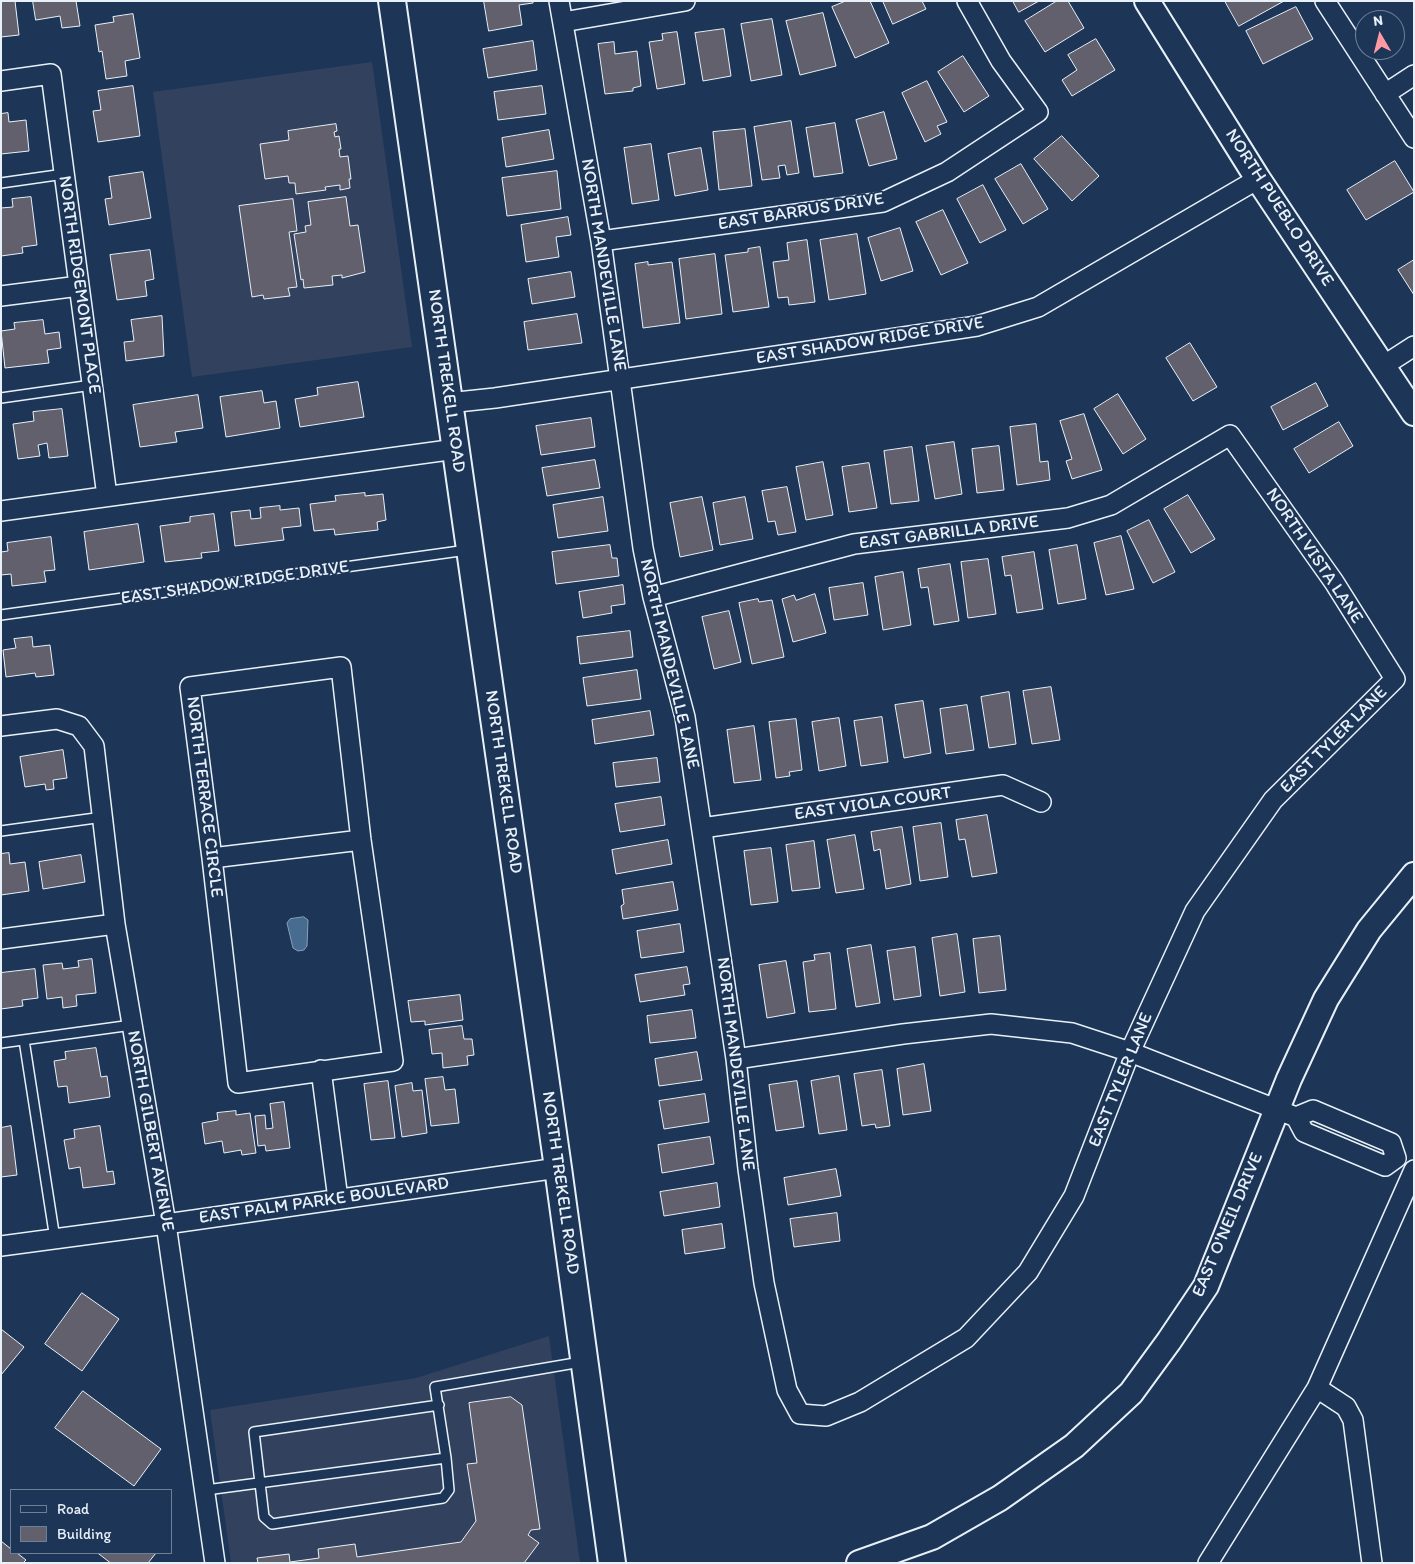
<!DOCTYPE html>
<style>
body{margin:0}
#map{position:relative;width:1415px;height:1564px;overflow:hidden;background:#1d3557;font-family:Itim,sans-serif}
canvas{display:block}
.frame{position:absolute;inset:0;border:2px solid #e8f1f8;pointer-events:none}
.legend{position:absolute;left:10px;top:1489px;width:162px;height:65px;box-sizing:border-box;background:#1d3557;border:1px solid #6e8097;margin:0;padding:6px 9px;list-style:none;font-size:15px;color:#e8f1f8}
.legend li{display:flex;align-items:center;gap:10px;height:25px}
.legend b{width:25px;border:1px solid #6e8097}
.north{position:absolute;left:1355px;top:10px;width:50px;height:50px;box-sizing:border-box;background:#1d3557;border:1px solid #6e8097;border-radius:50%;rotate:352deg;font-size:14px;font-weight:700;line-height:20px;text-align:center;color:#e8f1f8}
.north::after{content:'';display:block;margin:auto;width:18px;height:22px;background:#ff9aa2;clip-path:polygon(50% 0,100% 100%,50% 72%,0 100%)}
</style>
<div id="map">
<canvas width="1415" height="1564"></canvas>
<div class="frame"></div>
<ul class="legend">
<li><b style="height:6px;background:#1d3557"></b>Road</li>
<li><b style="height:14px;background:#63606d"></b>Building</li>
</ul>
<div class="north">N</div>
</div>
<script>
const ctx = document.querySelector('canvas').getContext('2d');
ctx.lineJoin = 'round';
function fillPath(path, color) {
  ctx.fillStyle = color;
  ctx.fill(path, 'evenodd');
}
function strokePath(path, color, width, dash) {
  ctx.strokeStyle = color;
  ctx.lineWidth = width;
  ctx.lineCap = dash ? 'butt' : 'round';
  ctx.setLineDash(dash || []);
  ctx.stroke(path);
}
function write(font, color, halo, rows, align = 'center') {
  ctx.font = font + ' Itim,sans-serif';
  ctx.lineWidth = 4;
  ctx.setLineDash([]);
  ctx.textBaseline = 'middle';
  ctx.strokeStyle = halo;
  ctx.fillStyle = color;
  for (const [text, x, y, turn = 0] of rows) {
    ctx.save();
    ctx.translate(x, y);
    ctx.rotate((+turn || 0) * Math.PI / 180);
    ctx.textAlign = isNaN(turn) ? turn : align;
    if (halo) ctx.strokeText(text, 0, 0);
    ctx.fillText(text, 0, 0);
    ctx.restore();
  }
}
fillPath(new Path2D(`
 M372,62L412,347L192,377L153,92Z
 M549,1336L580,1563H231L210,1410L416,1378Z`), '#32425e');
const water = new Path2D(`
 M304,917L308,920L307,946L304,950L298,951L293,948L287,923L290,919Z`);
fillPath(water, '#476c8f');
strokePath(water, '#87a1b9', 1);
const building = new Path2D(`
 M1,1H15L19,35L1,37Z
 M33,1H76L80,26L62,28L60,16L36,20Z
 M484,1H533V3L519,5L522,25L489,31Z
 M846,1H870L889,43L855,58L832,7Z
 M883,1H922L926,9L893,24Z
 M1013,1H1039L1019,12Z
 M1057,1H1068L1084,28L1045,52L1025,21Z
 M1225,1H1284L1239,26Z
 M1296,7L1313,39L1263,64L1246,31Z
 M823,13L836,66L800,75L786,21Z
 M133,14L140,58L125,61L127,76L106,79L102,51L99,52L95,25L114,22L113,17Z
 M772,19L782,75L751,81L741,24Z
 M724,29L731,76L703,81L695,33Z
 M677,32L685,84L657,89L649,42L663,40L662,34Z
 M1096,39L1115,70L1072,96L1062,80L1077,70L1068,55Z
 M533,41L537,70L488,78L483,49Z
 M614,42L615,54L637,51L641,86L633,88V91L605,94L598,44Z
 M963,56L989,96L964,112L938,72Z
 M927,81L947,122L937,126L941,134L925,142L902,93Z
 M133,86L140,136L98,142L93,111L101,110L98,91Z
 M542,86L546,114L498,120L494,92Z
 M884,112L897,159L869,166L856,120Z
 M8,113L9,122L26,120L29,151L1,154V114Z
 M791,121L799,173L787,175L785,165L778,166L780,178L762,180L754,127Z
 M835,123L843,173L814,177L806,128Z
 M336,124L337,131L334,132L335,137L339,136L341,149H339L340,157L348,156L351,179H349L350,188L340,190V185L325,187L326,190L296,194L295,183H289L288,176L265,179L260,144L289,140L288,131Z
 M745,129L752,186L719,190L713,132Z
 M549,130L554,159L506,167L502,138Z
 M1062,136L1099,176L1072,201L1034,159Z
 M651,144L659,200L632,204L624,148Z
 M701,148L708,190L675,196L668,154Z
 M1395,161L1414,192L1366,220L1347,190Z
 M1021,164L1048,209L1023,224L995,179Z
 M557,171L561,209L507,216L502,178Z
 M143,172L151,218L109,225L105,199L112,198L109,177Z
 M983,185L1006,230L980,243L957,199Z
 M31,197L37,245L22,247L23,253L1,256V208L13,207L12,199Z
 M346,197L350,226L358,225L365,272L342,278V275L332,276L333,285L304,288L303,279L301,280L294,234L306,232L305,226L311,225L308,202Z
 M293,199L297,231L289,232L297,287L288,288L290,296L264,299L263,295L252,297L239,206Z
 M943,210L968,263L941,275L916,222Z
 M568,217L571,235L556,237L559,257L526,262L521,225Z
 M900,228L913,271L881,281L868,238Z
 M857,234L866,294L829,300L820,240Z
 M807,240L815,302L789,305L788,297L778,298L773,262L789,260L787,243Z
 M760,247L769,307L733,312L725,255L748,252V249Z
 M150,250L154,279L145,281L147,296L117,300L110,255Z
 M715,254L722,314L686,319L679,259Z
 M1414,260V295L1398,270Z
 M648,262V265L672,262L680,323L643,328L635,264Z
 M571,272L575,297L532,304L528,279Z
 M577,314L582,343L528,350L524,322Z
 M162,316L164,356L126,361L124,342L134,341L131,320Z
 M43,320L45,334L59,332L61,348L47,350L49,363L5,368L1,331L15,329L14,323Z
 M1190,343L1217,387L1193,401L1166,358Z
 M358,382L364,417L300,427L295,399L318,395L317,388Z
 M1316,383L1328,406L1283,430L1271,407Z
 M262,391L264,403L276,401L280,428L226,437L220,397Z
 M1118,394L1146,439L1123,454L1094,409Z
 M198,395L203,428L175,432L177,442L140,447L133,405Z
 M62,409L68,456L49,458L47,443L38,445L40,456L18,459L13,424L34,421L33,412Z
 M1084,414L1102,470L1072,479L1066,461L1072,459L1060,421Z
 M591,418L595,447L541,455L536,426Z
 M1339,422L1353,446L1309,473L1294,449Z
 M1036,424L1040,462L1048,461L1050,480L1017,485L1010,427Z
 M954,442L962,494L935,499L926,446Z
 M999,446L1004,490L977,493L972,449Z
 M912,447L919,501L891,504L884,451Z
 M595,460L600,488L547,496L542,468Z
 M823,462L833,515L806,520L796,467Z
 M869,463L877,508L849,512L842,467Z
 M787,487L796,532L778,535L775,521L768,522L762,491Z
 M365,493V496L383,494L386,520L377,522L378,530L335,535L334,529L314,531L310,504L336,501L335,496Z
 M1188,495L1215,539L1191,553L1164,509Z
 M603,497L608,531L558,538L553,505Z
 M702,497L713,550L680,557L670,503Z
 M745,497L753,539L720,545L713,503Z
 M280,506V510L299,508L301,526L282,528L284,540L235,546L231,512L250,510L251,519L261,518L260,508Z
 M214,514L219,551L201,553L202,558L165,562L160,526L190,522V517Z
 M1149,520L1175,572L1153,583L1127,531Z
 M138,524L144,562L89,570L84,532Z
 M1121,536L1134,589L1106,595L1094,543Z
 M51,537L55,570L44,571L46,582L12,586L11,574L1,575V552L8,551L7,543Z
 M610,545L612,558H617L619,576L556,584L552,552Z
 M1077,545L1086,599L1058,604L1049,550Z
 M1034,552L1043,609L1017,613L1011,575L1005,576L1002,557Z
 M988,559L996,614L968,618L961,562Z
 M950,564L959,621L934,625L928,587L921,588L918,569Z
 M903,572L911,625L883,630L875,577Z
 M863,583L868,615L834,620L829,588Z
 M623,585L625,604L611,606L612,613L583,618L579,592Z
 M815,594L826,633L793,642L782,599L794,595L796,600Z
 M758,599L759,602L772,600L784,657L752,664L739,603Z
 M729,611L741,662L714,669L702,617Z
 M630,631L633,657L580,664L577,637Z
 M32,637L33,647L50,645L54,675L36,677L35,673L6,677L3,650L16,648L14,639Z
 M637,670L641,699L587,706L583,678Z
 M1051,687L1060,740L1032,744L1023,691Z
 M1009,692L1016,744L989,748L981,697Z
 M923,701L931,753L904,758L895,705Z
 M967,705L974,750L946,754L940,709Z
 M650,711L654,735L595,744L592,720Z
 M882,717L888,762L861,766L854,721Z
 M839,718L846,766L819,771L812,722Z
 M796,719L802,770L789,772L790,776L776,778L769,722Z
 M754,726L761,780L734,783L727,730Z
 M63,750L67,778L53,780L54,789L46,790L45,784L25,787L20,757Z
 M657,758L660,782L616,787L613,763Z
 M661,797L665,825L620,832L615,804Z
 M987,815L997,873L972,877L965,839L959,840L956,820Z
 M941,823L948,877L920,881L913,827Z
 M902,827L911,884L886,889L880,849L874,851L871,832Z
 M855,835L864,889L836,893L827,840Z
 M668,840L672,864L616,874L612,850Z
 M814,841L820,888L792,891L786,845Z
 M771,848L778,902L751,905L744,851Z
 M9,853L10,864L25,862L29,891L1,895V854Z
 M81,855L85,882L43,889L39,862Z
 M673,882L678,910L623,919L621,906L624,904L622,890Z
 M680,924L684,952L641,958L637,931Z
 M957,934L965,992L940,996L932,938Z
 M1000,936L1006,990L979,993L973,939Z
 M871,945L880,1003L856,1007L847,949Z
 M915,947L921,996L894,1000L887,951Z
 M830,953L836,1009L809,1012L803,962L815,960L814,955Z
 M92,959L96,993L76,995L77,1006L63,1008L62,997L47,999L43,965L62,963L63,969L79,967L78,961Z
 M786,961L795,1013L767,1018L759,965Z
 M687,967L690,984L683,985L685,995L640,1002L635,975Z
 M35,969L38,998L22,1000L23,1006L1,1009V973Z
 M460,995L463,1020L425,1025V1021L411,1022L408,1001Z
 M692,1010L696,1038L650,1043L647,1016Z
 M462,1026L464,1039H472L474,1055L467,1056L468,1065L443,1068L442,1053L432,1054L429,1030Z
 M96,1048L101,1077L107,1076L110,1097L69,1103L67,1086L58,1087L54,1061L66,1059L65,1052Z
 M697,1052L702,1080L659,1086L655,1059Z
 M924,1064L931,1111L903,1115L897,1069Z
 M882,1070L890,1126L876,1128L875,1124L862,1126L854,1074Z
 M839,1076L847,1130L819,1134L811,1081Z
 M443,1077L445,1090L455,1089L459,1123L431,1126L425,1079Z
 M388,1081L395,1138L371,1140L364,1084Z
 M797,1081L804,1127L776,1131L769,1085Z
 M412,1083L413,1091L422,1090L427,1133L402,1137L395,1086Z
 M705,1094L709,1122L664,1129L659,1101Z
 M284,1102L290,1148L266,1151L265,1145L258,1146L255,1116L265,1115L266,1129L273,1128L270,1104Z
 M236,1111V1115L250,1113L256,1153L242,1155L241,1150L224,1153L222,1141L205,1144L202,1123L218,1120L217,1113Z
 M11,1126L17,1175L1,1177V1128Z
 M100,1126L107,1172L113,1171L115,1184L83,1188L80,1167L69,1169L64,1140L75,1138L74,1130Z
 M710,1137L714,1164L662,1173L658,1145Z
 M836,1169L841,1196L788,1205L784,1178Z
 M717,1183L720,1207L664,1216L660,1192Z
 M837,1213L840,1241L794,1247L790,1219Z
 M722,1224L725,1248L685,1254L682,1230Z
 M82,1293L119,1319L82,1371L45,1344Z
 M1,1329L24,1347L1,1375Z
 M83,1391L161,1449L134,1486L55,1428Z
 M511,1397L522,1405L540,1529L531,1530L528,1535L539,1543L524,1563H258L257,1558L289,1554L290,1562L319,1558L318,1549L355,1544L357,1557L461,1542L476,1521L467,1464L477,1463L469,1403Z
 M1,1541L11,1549V1553H17L26,1560L23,1563H1Z
 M98,1553H156L148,1563H111Z`);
fillPath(building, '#63606d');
strokePath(building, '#e8f1f8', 1);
const service = new Path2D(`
 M1,183L64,174
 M1,398L92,385
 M1,615L467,550
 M1,831L103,817
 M24,1040L55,1239
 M1,1043L132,1025
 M439,1405L254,1432L264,1517L272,1524L443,1498L449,1490L446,1458
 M206,1490L446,1458L435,1387L581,1362`);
const minor = new Path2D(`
 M559,1L601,241L643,548L653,597L685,717L736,1059L748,1169L764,1283L787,1390L800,1414L826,1416L860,1402L966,1338L1028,1272L1074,1196L1130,1052L1195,911L1273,800L1395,679L1334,582L1230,435L1111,505L1068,518L854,544L653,597
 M1325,1L1414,138
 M563,22L685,1
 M1,81L51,74L107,496
 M1385,94L1414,75
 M601,241L883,202L947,172L1038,112L1001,61L967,1
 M1,296L79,286
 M1383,366L1414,346
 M448,403L495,398L977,326L1038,307L1258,179
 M1,511L456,449
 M341,667L361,840L393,1061L238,1083L212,858L190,687Z
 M1,726L57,719L79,726L94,746L115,924L166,1224L215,1563
 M702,828L1003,785L1041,802
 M212,858L361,840
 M1,939L115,924
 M736,1059L903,1034L991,1024L1072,1033L1130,1052L1296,1117L1313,1110L1391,1143L1396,1158L1385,1166L1304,1132L1296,1117
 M321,1070L338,1199
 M1,1246L166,1224L558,1168
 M1317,1388L1346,1407L1353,1420L1372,1563
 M1208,1563L1317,1388L1414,1170`);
const tertiary = new Path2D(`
 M1147,1L1258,179L1414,413
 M859,1563L932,1537L1000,1498L1074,1446L1131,1393L1169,1341L1206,1286L1289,1079L1326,999L1369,930L1414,875`);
const secondary = new Path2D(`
 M392,1L558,1168L612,1563`);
strokePath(service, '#e8f1f8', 12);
strokePath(minor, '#e8f1f8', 22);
strokePath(tertiary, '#e8f1f8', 28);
strokePath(secondary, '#e8f1f8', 30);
strokePath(service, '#1d3557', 9);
strokePath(minor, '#1d3557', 19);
strokePath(tertiary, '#1d3557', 24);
strokePath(secondary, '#1d3557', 26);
write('18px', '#e8f1f8', '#1d3557', [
 ["NORTH PUEBLO DRIVE",1279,208,57],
 ["EAST BARRUS DRIVE",801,212,-9],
 ["NORTH MANDEVILLE LANE",603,265,81],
 ["NORTH RIDGEMONT PLACE",79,285,82],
 ["EAST SHADOW RIDGE DRIVE",870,341,-9],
 ["NORTH TREKELL ROAD",446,381,82],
 ["EAST GABRILLA DRIVE",949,533,-7],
 ["NORTH VISTA LANE",1314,556,56],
 ["EAST SHADOW RIDGE DRIVE",235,583,-8],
 ["NORTH MANDEVILLE LANE",669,664,77],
 ["EAST TYLER LANE",1334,740,-45],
 ["NORTH TREKELL ROAD",503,782,82],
 ["NORTH TERRACE CIRCLE",204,797,83],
 ["EAST VIOLA COURT",873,804,-8],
 ["NORTH MANDEVILLE LANE",735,1064,83],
 ["EAST TYLER LANE",1121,1080,-68],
 ["NORTH GILBERT AVENUE",150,1131,80],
 ["NORTH TREKELL ROAD",560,1183,82],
 ["EAST PALM PARKE BOULEVARD",324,1201,-8],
 ["EAST O'NEIL DRIVE",1228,1225,-67]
]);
</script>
